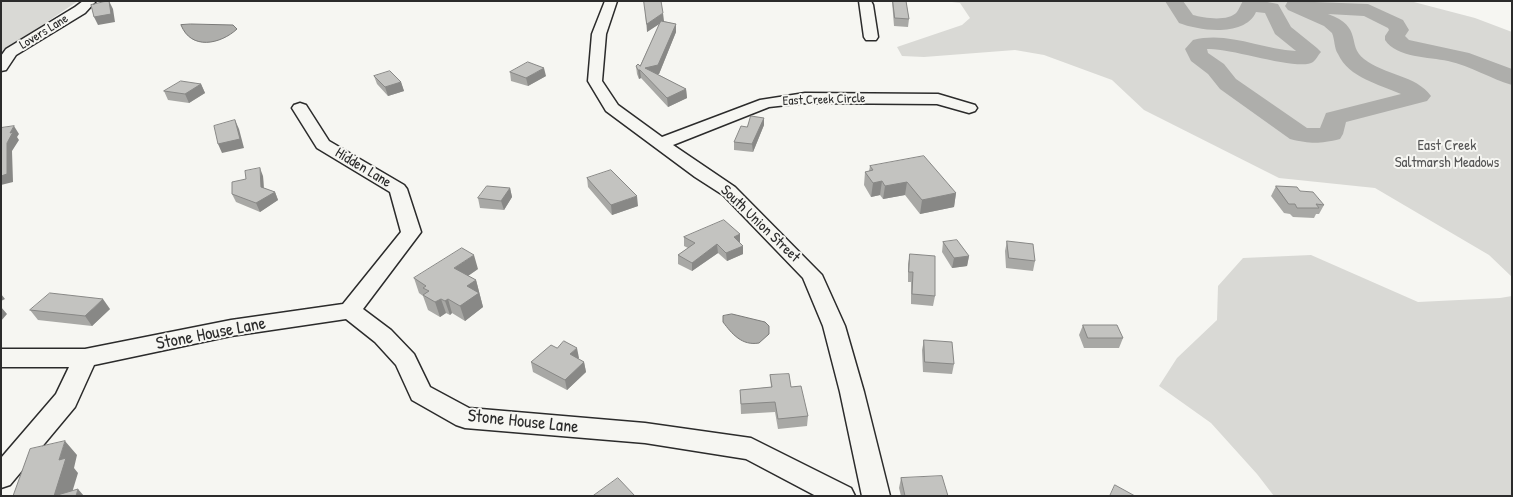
<!DOCTYPE html>
<style>
body{margin:0}
#map{position:relative;width:1513px;height:497px;overflow:hidden;background:#f6f6f2;font-family:"Patrick Hand",sans-serif}
canvas{display:block}
.frame{position:absolute;inset:0;border:2px solid #2b2b2b;pointer-events:none}
</style>
<div id="map">
<canvas width="1513" height="497"></canvas>
<div class="frame"></div>
</div>
<script>
const ctx = document.querySelector('canvas').getContext('2d');
ctx.lineJoin = 'round';
function fillPath(path, color) {
  ctx.fillStyle = color;
  ctx.fill(path, 'evenodd');
}
function strokePath(path, color, width, dash) {
  ctx.strokeStyle = color;
  ctx.lineWidth = width;
  ctx.lineCap = dash ? 'butt' : 'round';
  ctx.setLineDash(dash || []);
  ctx.stroke(path);
}
function write(font, color, halo, rows, align = 'center') {
  ctx.font = font + ' "Patrick Hand",sans-serif';
  ctx.lineWidth = 4;
  ctx.setLineDash([]);
  ctx.textBaseline = 'middle';
  ctx.strokeStyle = halo;
  ctx.fillStyle = color;
  for (const [text, x, y, turn = 0] of rows) {
    ctx.save();
    ctx.translate(x, y);
    ctx.rotate((+turn || 0) * Math.PI / 180);
    ctx.textAlign = isNaN(turn) ? turn : align;
    if (halo) ctx.strokeText(text, 0, 0);
    ctx.fillText(text, 0, 0);
    ctx.restore();
  }
}
fillPath(new Path2D(`
 M1,1H78L1,53Z
 M944,1H1410L1475,18L1512,32V277L1489,255L1375,188L1279,178L1144,110L1112,80L1044,55L1015,50L924,57L902,56L897,47L962,25L970,18L960,3Z
 M1311,255L1418,302L1500,298L1512,296V496H1274L1257,474L1211,423L1159,386L1177,358L1217,320L1218,286L1243,258Z`), '#d9d9d5');
const water = new Path2D(`
 M191,24L233,25L237,29C221,44 191,51 181,25Z
 M732,314L765,322L769,326V334L759,343C742,346 732,334 723,322V316Z`);
fillPath(water, '#aeaeab');
strokePath(water, '#7a7a78', 1);
fillPath(new Path2D(`
 M1165,1H1183L1193,15C1204,18 1228,22 1237,12C1239,9 1241,4 1243,1H1262L1278,4L1291,27L1317,48L1321,52C1318,55 1316,60 1313,62C1300,72 1229,47 1207,49L1208,53L1224,64L1236,79L1307,128H1320L1326,113L1401,94C1379,84 1349,78 1338,54C1334,48 1335,40 1332,33L1324,26L1288,10L1285,6L1288,1L1368,4L1403,20L1409,30L1405,36L1409,40L1469,53L1512,69V85C1491,79 1471,66 1448,61C1429,57 1397,58 1385,40V36L1389,30L1388,28L1364,16L1328,14C1364,27 1346,45 1364,59C1384,75 1416,75 1431,96L1427,101L1346,122L1343,134L1340,139C1319,144 1311,144 1290,139L1220,89L1208,74L1191,61L1185,49L1193,40C1228,31 1260,49 1296,51L1275,34L1265,13L1256,12C1245,37 1200,31 1179,23Z`), '#aeaeab');
const minor = new Path2D(`
 M83,1H96L85,13L16,55L6,70L1,71V56L6,49L75,7Z
 M605,1H617L606,34L602,81L618,105L662,137L760,100L805,93L938,94L975,105L977,108L975,111L969,113L937,104L805,103L769,107L673,145L735,187L822,275L845,326L864,392L890,496H862L840,392L823,326L803,278L723,195L695,177L606,111L588,81L592,34Z
 M859,1H871L873,5L878,37L876,40H866L864,37Z
 M300,103L306,105L329,141L404,185L407,189L421,232L363,309L391,330L414,354L430,387L469,408L645,423L751,438L851,488L855,496H816L746,459L645,443L465,428L456,425L412,400L396,365L375,342L346,319L231,336L94,365L75,407L10,485L1,488V458L56,394L69,367H1V349H85L231,320L343,304L401,232L390,192L317,148L292,108L294,105Z`);
strokePath(minor, '#2b2b2b', 3);
fillPath(minor, '#f6f6f2');
fillPath(new Path2D(`
 M644,1L664,21H663L676,24V32L659,74H657L686,89L687,98L668,107L641,78L639,79L637,74L636,66H640L660,23L647,32Z
 M892,1H906L909,19L908,27L894,26Z
 M510,72L546,76L528,86L511,81Z
 M374,76L401,82L404,91L388,96L377,84Z
 M201,84L205,93L189,103L168,100L164,91Z
 M764,118V125L753,152L734,150V142L747,127Z
 M870,166L956,193L954,207L920,214L905,195L883,199L880,195L871,197L864,185L865,172L869,171Z
 M263,176L264,188L275,192L278,200L260,212L236,202L232,194Z
 M587,178L638,206L612,215L588,187Z
 M1276,186L1300,191L1324,205L1319,214H1316L1314,218L1293,217L1290,214L1284,213L1271,196Z
 M510,188L512,197L504,210L480,208L478,198Z
 M740,234V243L743,254L727,261L718,253L692,271L678,264V255L688,248L684,246V237Z
 M1007,241L1035,261L1033,271L1006,268L1005,251Z
 M943,242L969,256L967,266L952,268L942,252Z
 M910,254L935,296L933,306L911,304V282H908V264Z
 M478,269L468,276L476,280L483,307L465,321L452,313L450,315L446,313L440,317L428,310L423,296L419,293L414,278Z
 M110,309L92,326L38,320L30,310Z
 M1083,325L1123,338L1119,348H1084L1079,335Z
 M924,340L954,364L952,374L923,372L922,350Z
 M579,358L578,359L584,362L586,372L567,390L533,372L531,362Z
 M770,375L791,387L808,416L807,426L778,429L775,412L741,414L740,390L771,387Z
 M901,478L948,496H901L899,488Z`), '#a8a8a5');
fillPath(new Path2D(`
 M109,1L113,9L115,22L98,25L94,17Z
 M663,13L664,21L647,32V24Z
 M676,24V32L659,74L646,77L645,68Z
 M544,68L546,76L528,86L526,78Z
 M638,70H640L641,78L639,79Z
 M401,82L404,91L388,96L385,87Z
 M201,84L205,93L189,103L185,94Z
 M686,89L687,98L668,107L667,98Z
 M764,118V125L753,152L752,144Z
 M235,120L239,129L244,148L222,153L218,144Z
 M14,126L19,134L17,137L19,140L12,151L13,182L1,185V176L7,143L10,133Z
 M260,168L263,176L264,195L261,187Z
 M882,181L880,195L871,197L873,183Z
 M907,182L905,195L883,199L885,186Z
 M510,188L512,197L504,210L501,201Z
 M275,192L278,200L260,212L256,203Z
 M956,193L954,207L920,214L922,200Z
 M637,196L638,206L612,215L611,205Z
 M740,234V243L734,246V237Z
 M717,244L718,253L692,271V263Z
 M743,246V254L727,261L726,253Z
 M474,255L478,269L459,282L454,268Z
 M969,256L967,266L952,268L954,258Z
 M476,280L483,307L465,321L460,306L467,286Z
 M1,294L5,299L1,301Z
 M103,299L110,309L92,326L85,316Z
 M441,299L446,313L440,317L435,302Z
 M448,299L452,313L450,315L445,301Z
 M1,307L7,314L1,321Z
 M577,348L579,358L572,365L570,354Z
 M584,362L586,372L567,390L565,380Z
 M65,441L77,455L74,468L78,473L71,496H54L59,460Z
 M78,489L84,496H76Z`), '#888886');
const building = new Path2D(`
 M109,1L111,14L94,17L91,5Z
 M644,1H661L663,13L647,24Z
 M893,1H906L909,19L895,18Z
 M661,21L676,24L658,65L645,68L686,89L667,98L640,70H638L636,66L638,64L640,66Z
 M528,62L544,68L526,78L510,72Z
 M390,71L401,82L385,87L374,76Z
 M181,81L201,84L185,94L164,91Z
 M751,116L764,118L752,144L734,142L741,126L747,127Z
 M235,120L240,139L218,144L214,126Z
 M14,126L10,133L13,132L7,143V174L1,176V128Z
 M924,156L956,193L922,200L907,182L885,186L882,181L873,183L865,172L873,170L870,166Z
 M260,168L261,187L275,192L256,203L232,194V182L246,179L245,171Z
 M611,170L637,196L611,205L587,178Z
 M487,186L510,188L501,201L478,198Z
 M1276,186L1297,187L1300,191L1313,192L1324,205L1316,204L1319,208H1297L1295,204H1289Z
 M724,220L740,234L734,237L743,246L726,253L717,244L692,263L678,255L695,243L684,237Z
 M957,240L969,256L954,258L943,242Z
 M1007,241L1033,244L1035,261L1009,258Z
 M462,248L474,255L454,268L476,280L467,286L479,293L460,306L448,299L445,301L441,299L435,302L423,295L429,291L423,288L426,286L414,278Z
 M910,254L935,256V296L912,294L913,272H909Z
 M50,293L103,299L85,316L30,310Z
 M1083,325H1117L1123,338H1088Z
 M924,340L952,342L954,364L925,362Z
 M564,341L577,348L570,354L584,362L565,380L531,362L551,345L557,348Z
 M789,374L791,387L801,386L808,416L778,419L775,402L741,404L740,390L772,387L770,375Z
 M65,441L59,460L66,458L54,496L78,489L76,496H13L30,449Z
 M942,476L948,496H905L901,478Z
 M618,478L635,496H593Z
 M1115,485L1135,496H1110Z`);
fillPath(building, '#c3c3c0');
strokePath(building, '#888886', 1);
write('13px', '#2b2b2b', '#f6f6f2', [
 ["Lovers Lane",44,32,-32],
 ["East Creek Circle",824,100,-2]
]);
write('15px', '#565656', '#f6f6f2', [
 ["East Creek",1447,146],
 ["Saltmarsh Meadows",1447,163]
]);
write('15px', '#2b2b2b', '#f6f6f2', [
 ["Hidden Lane",363,168,31],
 ["South Union Street",760,224,44]
]);
write('18px', '#2b2b2b', '#f6f6f2', [
 ["Stone House Lane",211,334,-11],
 ["Stone House Lane",523,422,6]
]);
</script>
